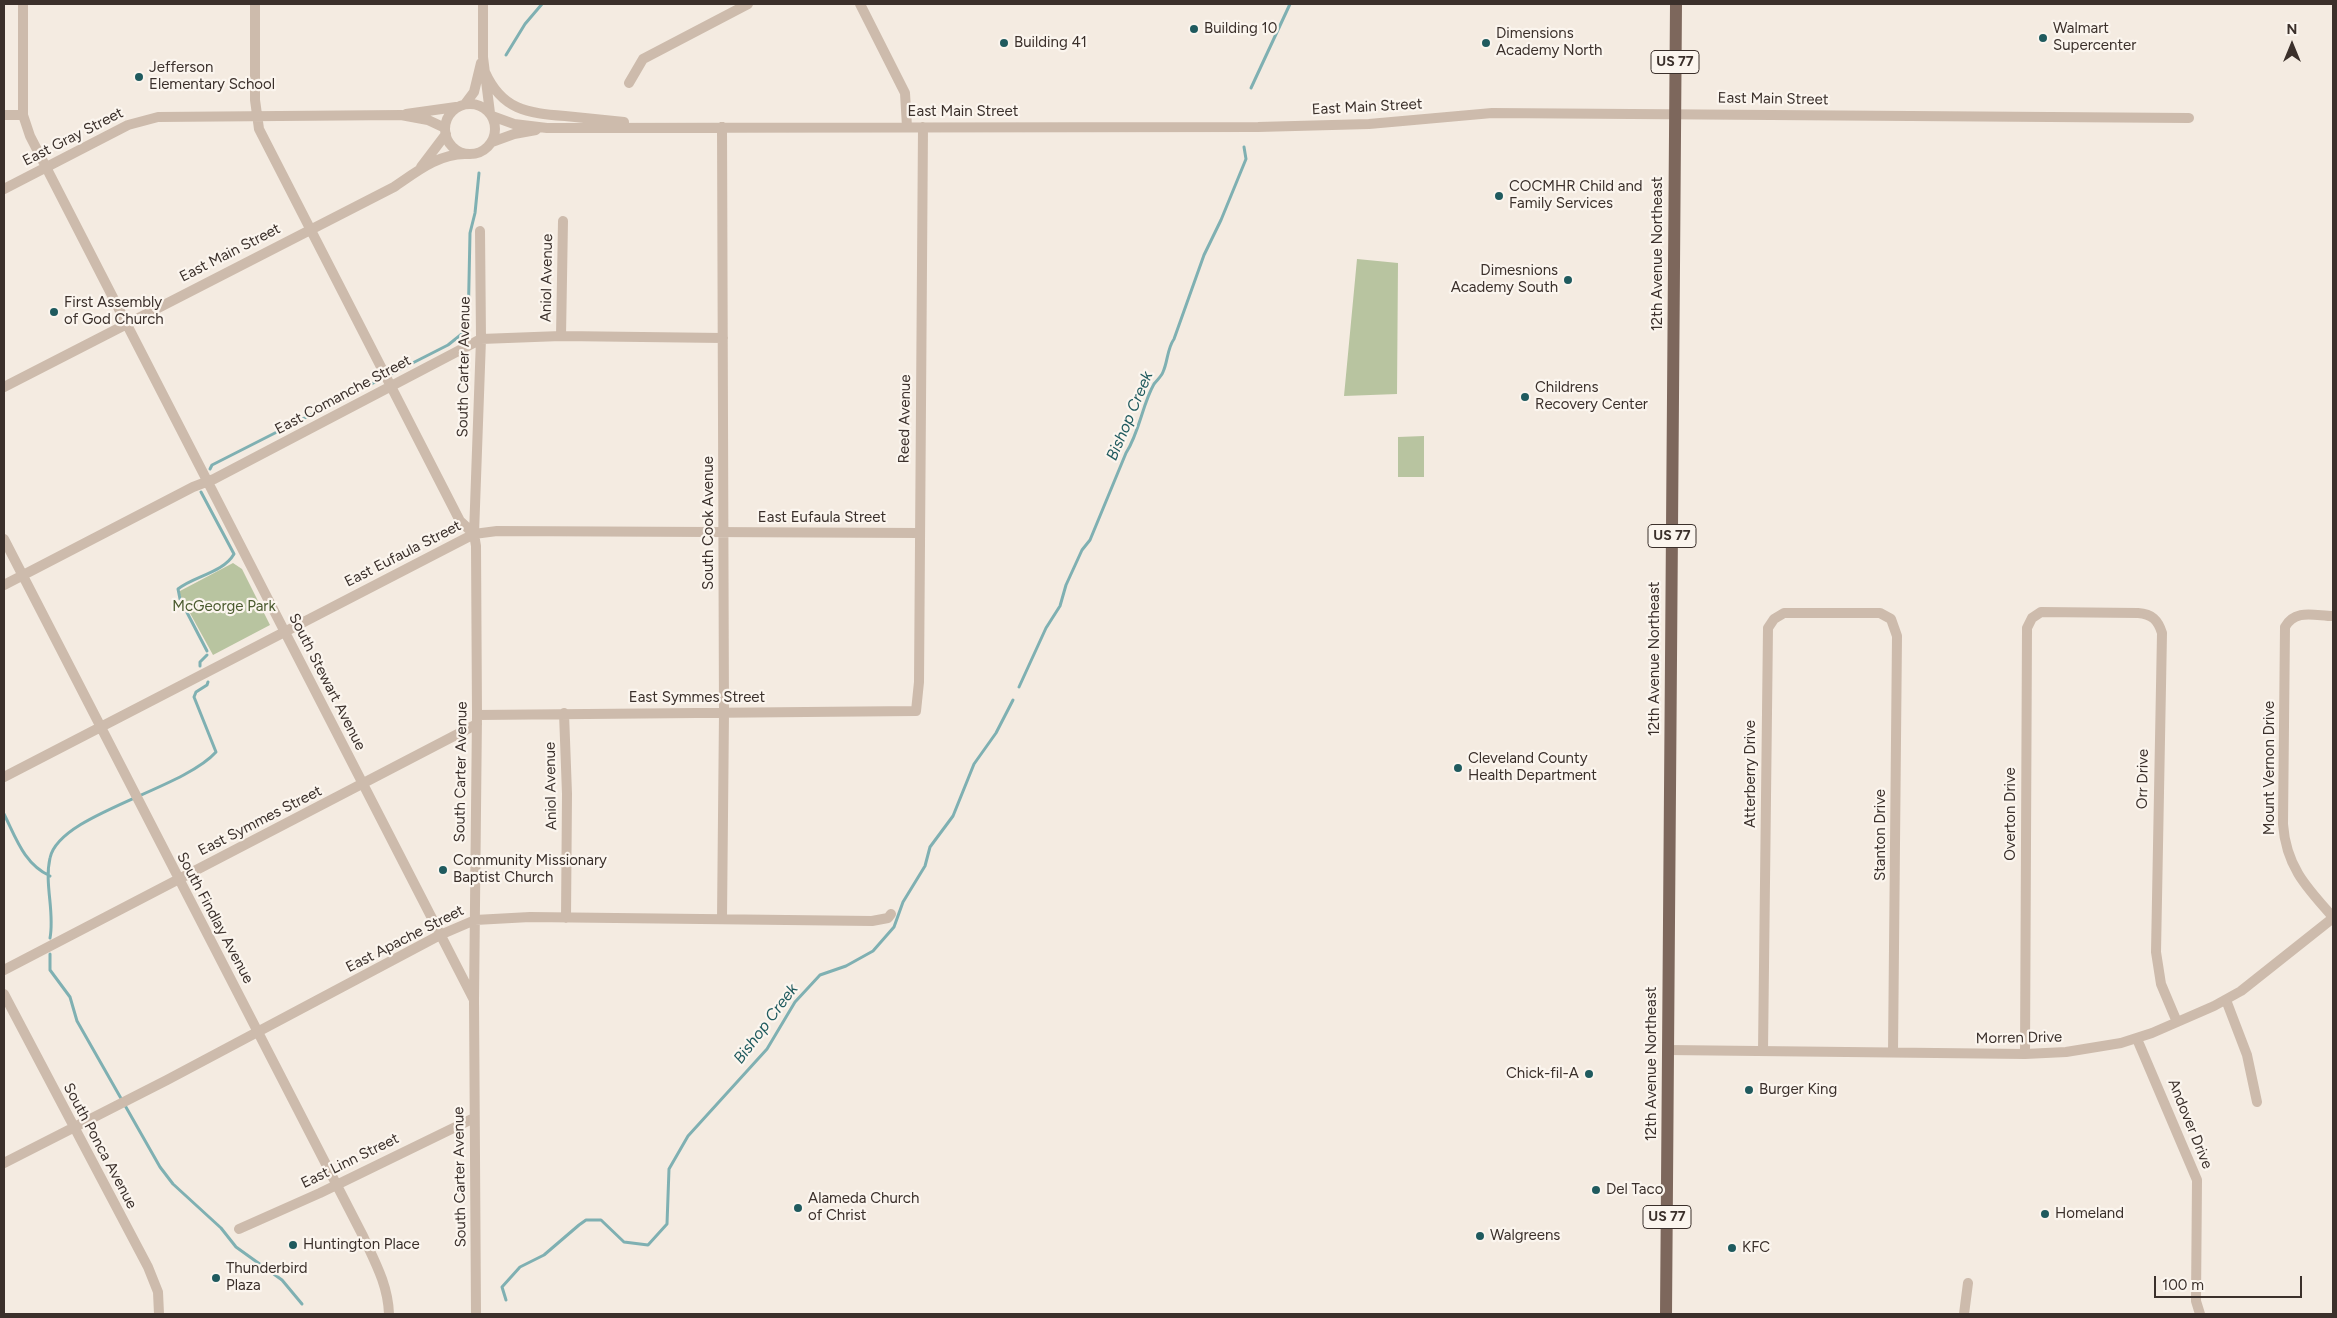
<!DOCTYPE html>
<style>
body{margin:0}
#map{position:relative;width:2337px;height:1318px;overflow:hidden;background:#f4ebe1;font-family:Figtree,sans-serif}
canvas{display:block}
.frame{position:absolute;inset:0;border:5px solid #3b302b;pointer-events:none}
.north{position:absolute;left:2267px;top:20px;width:50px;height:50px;-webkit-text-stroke:4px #fbf5ee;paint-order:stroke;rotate:0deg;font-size:14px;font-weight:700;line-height:20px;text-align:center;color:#3b302b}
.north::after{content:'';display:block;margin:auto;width:18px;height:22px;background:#3b302b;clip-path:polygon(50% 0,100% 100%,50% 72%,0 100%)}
.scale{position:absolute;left:2154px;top:1276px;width:148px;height:22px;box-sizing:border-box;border:2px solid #3b302b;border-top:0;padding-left:6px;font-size:15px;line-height:18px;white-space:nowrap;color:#3b302b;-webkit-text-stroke:4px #fbf5ee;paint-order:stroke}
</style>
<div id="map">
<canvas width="2337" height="1318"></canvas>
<div class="frame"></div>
<div class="north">N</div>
<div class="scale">100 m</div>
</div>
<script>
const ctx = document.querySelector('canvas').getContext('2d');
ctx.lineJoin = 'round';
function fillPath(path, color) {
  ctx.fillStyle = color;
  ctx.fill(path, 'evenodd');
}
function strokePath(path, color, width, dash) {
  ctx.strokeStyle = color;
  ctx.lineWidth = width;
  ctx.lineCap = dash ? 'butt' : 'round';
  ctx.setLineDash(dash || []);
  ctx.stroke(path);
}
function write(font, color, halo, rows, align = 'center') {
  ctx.font = font + ' Figtree,sans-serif';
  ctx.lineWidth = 4.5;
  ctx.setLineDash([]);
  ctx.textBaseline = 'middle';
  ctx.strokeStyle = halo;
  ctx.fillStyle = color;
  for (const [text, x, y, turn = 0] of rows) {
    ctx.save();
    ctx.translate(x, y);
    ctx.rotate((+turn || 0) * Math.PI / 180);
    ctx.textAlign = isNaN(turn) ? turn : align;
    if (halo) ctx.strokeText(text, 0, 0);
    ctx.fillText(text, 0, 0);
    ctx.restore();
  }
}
fillPath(new Path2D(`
 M1357,259L1398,263L1397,394L1344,396Z
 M1424,436V477H1398V437Z
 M233,563L242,569L270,625L213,655L180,595V591Z`), '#b8c4a0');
strokePath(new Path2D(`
 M506,55L525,24L542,4
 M1251,88L1290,4
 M210,469L212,465L448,345L468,329L470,233L475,213L479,173
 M201,492L234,554C223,573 194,576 178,589L180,599L207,651
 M200,666V662L207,655
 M1019,687L1046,628L1060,606L1066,585L1082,550L1090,540L1126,453C1140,431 1142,405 1154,384C1157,380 1161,377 1163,372C1168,361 1167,349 1174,339L1204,255L1221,220L1246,159L1244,147
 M4,814C16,838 24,864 50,876
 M50,938C55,912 44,884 50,858C59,814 182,790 216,752L194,697L196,692L207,685L208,682
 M50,954V970L70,997L77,1021L160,1167L173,1184L221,1228L236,1247L282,1280L302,1304
 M506,1300L502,1287L520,1267L544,1255L579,1225L586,1220H601L624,1242L648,1245L667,1224L669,1169L688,1136L767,1049L795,1002L820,975L846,966L873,951L894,927L903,902L925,866L930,847L953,816L974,764L996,733L1013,700`), '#7fb0b2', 3);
strokePath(new Path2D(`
 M23,4V115L30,136L474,1000
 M255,4V100L259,129L460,521L474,534
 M483,4V57L490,113
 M860,4L905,93L907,127
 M485,72C502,110 527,113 565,116C584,118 604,120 624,122
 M629,83L643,59L748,4
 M445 129a25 25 0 1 1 50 0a25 25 0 1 1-50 0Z
 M465,104L474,92L481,63
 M406,114L456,107
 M4,115H23
 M492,116L514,124L547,128L1258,127L1369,124L1492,113L2189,118
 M722,127L724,713L722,919
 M492,142L514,134L536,130
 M421,167L446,134
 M4,189L128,125L158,117L401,115L428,120L445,128
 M561,336L563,221
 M4,387L394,187C416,172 439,153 467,154
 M4,539L363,1236C375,1262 388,1285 389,1314
 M4,585L193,487L214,479L481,339L561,336L723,338
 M2333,616C2316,616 2295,608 2285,627L2283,824C2286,866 2306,887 2333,917
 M564,713L567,794L566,918
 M477,715L916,711L919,682L923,127
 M4,777L474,534L497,531L919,533
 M4,970L477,724
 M4,994L148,1267L158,1292L159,1314
 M2226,1000L2247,1055L2257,1102
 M2137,1039L2197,1180L2196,1301L2200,1314
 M1668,1050L2025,1054L2066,1052L2121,1043L2152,1033L2214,1006L2241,991L2333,918
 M1763,1051L1768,628L1774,619L1784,613H1880L1891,619L1897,636L1893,1052
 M2025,1054L2027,628L2032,618L2041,612L2138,613C2152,614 2158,620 2162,633L2156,952L2161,984L2177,1022
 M4,1163L167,1080L440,935L475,920L530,917L872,921L888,918L891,914
 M239,1229L320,1193L474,1118
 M476,1314L474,1000L477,715L476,546L474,534L481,339L480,231
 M1964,1314L1968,1283`), '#cdbbac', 10);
strokePath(new Path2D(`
 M1666,1314L1676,4`), '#7d675c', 12);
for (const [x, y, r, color] of [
 [1194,29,5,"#1f5a5e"],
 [2043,38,5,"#1f5a5e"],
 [1004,43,5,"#1f5a5e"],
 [1486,43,5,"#1f5a5e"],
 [139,77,5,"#1f5a5e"],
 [1499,196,5,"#1f5a5e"],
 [1568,280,5,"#1f5a5e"],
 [54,312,5,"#1f5a5e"],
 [1525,397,5,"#1f5a5e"],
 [1458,768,5,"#1f5a5e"],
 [443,870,5,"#1f5a5e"],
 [1589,1074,5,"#1f5a5e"],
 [1749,1090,5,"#1f5a5e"],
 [1596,1190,5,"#1f5a5e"],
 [798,1208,5,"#1f5a5e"],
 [2045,1214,5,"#1f5a5e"],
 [1480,1236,5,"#1f5a5e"],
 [293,1245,5,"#1f5a5e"],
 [1732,1248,5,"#1f5a5e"],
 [216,1278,5,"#1f5a5e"]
]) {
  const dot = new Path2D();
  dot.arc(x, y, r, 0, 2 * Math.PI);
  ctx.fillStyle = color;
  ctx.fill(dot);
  strokePath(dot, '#fbf5ee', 2);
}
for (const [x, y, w] of [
 [1675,62,48],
 [1672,536,48],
 [1667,1217,48]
]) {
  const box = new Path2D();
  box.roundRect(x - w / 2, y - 11.5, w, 23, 4);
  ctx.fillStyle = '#fbf5ee';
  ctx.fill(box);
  strokePath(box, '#3b302b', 1);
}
write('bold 14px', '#3b302b', null, [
 ["US 77",1675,62],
 ["US 77",1672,536],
 ["US 77",1667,1217]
]);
write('15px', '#3b302b', '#fbf5ee', [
 ["Building 10",1204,29],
 ["Walmart",2053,29],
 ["Supercenter",2053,46],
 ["Dimensions",1496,34],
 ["Academy North",1496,51],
 ["Building 41",1014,43],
 ["Jefferson",149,68],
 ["Elementary School",149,85],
 ["COCMHR Child and",1509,187],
 ["Family Services",1509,204],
 ["Dimesnions",1558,271,"right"],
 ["Academy South",1558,288,"right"],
 ["First Assembly",64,303],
 ["of God Church",64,320],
 ["Childrens",1535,388],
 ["Recovery Center",1535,405],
 ["Cleveland County",1468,759],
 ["Health Department",1468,776],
 ["Community Missionary",453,861],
 ["Baptist Church",453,878],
 ["Chick-fil-A",1579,1074,"right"],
 ["Burger King",1759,1090],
 ["Del Taco",1606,1190],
 ["Alameda Church",808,1199],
 ["of Christ",808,1216],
 ["Homeland",2055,1214],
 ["Walgreens",1490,1236],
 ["Huntington Place",303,1245],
 ["KFC",1742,1248],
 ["Thunderbird",226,1269],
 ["Plaza",226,1286]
], 'left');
write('15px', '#3b302b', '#fbf5ee', [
 ["East Main Street",1773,99,1],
 ["East Main Street",1367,107,-3],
 ["East Main Street",963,112],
 ["East Gray Street",73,137,-27],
 ["East Main Street",230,253,-27],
 ["12th Avenue Northeast",1658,254,-90],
 ["Aniol Avenue",547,278,-89],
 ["South Carter Avenue",464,367,-89],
 ["East Comanche Street",343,395,-28],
 ["Reed Avenue",905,419,-89],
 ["East Eufaula Street",822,518],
 ["South Cook Avenue",709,523,-90],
 ["East Eufaula Street",403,554,-27],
 ["12th Avenue Northeast",1655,659,-90],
 ["South Stewart Avenue",327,682,63],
 ["East Symmes Street",697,698],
 ["Mount Vernon Drive",2270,768,-90],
 ["South Carter Avenue",461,772,-89],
 ["Atterberry Drive",1751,774,-90],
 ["Orr Drive",2143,779,-89],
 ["Aniol Avenue",551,786,-91],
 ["Overton Drive",2011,814,-90],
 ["East Symmes Street",260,821,-27],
 ["Stanton Drive",1881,835,-90],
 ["South Findlay Avenue",215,918,62],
 ["East Apache Street",405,939,-27],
 ["Morren Drive",2019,1038,-1],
 ["12th Avenue Northeast",1652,1064,-90],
 ["Andover Drive",2190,1124,68],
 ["South Ponca Avenue",100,1146,62],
 ["East Linn Street",350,1161,-26],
 ["South Carter Avenue",460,1177,-91]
]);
write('15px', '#4a5a2e', '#fbf5ee', [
 ["McGeorge Park",224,607]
]);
write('italic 16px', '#1f5a5e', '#fbf5ee', [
 ["Bishop Creek",1130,416,-67],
 ["Bishop Creek",766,1024,-53]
]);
</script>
